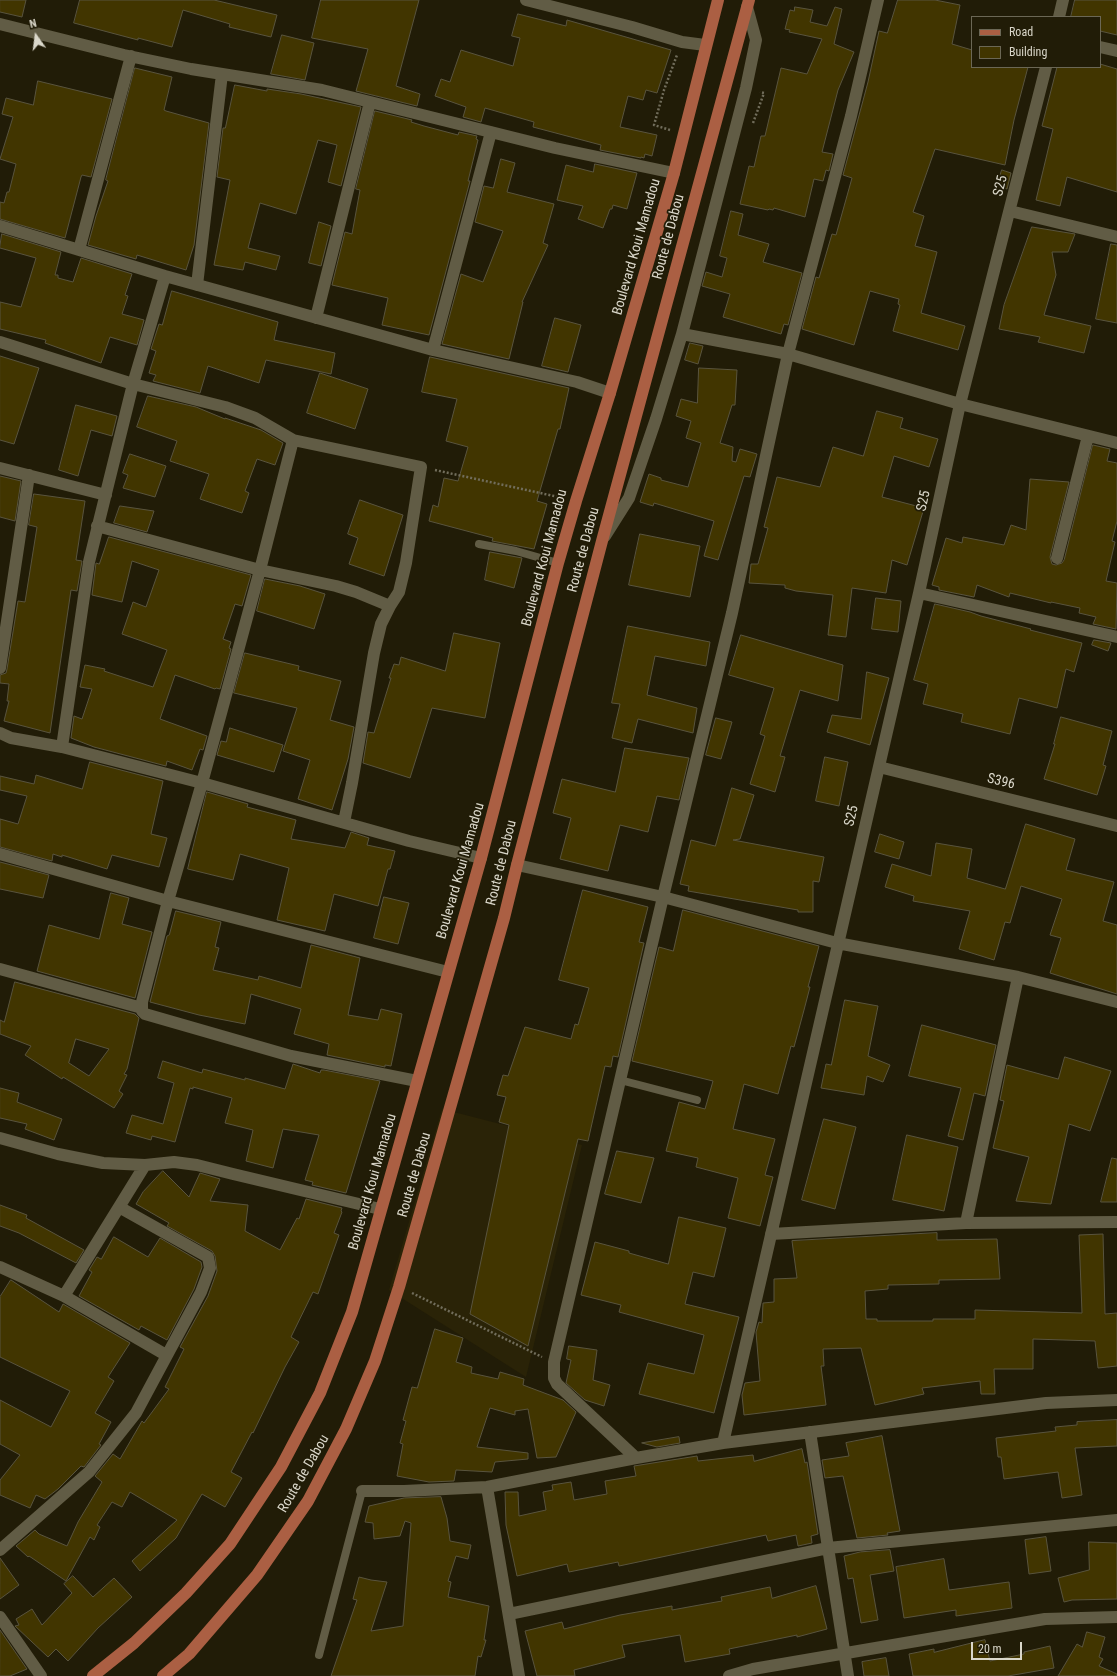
<!DOCTYPE html>
<style>
body{margin:0}
#map{position:relative;width:1117px;height:1676px;overflow:hidden;background:#211c07;font-family:"Roboto Condensed",sans-serif}
canvas{display:block}
.legend{position:absolute;left:971px;top:16px;width:130px;height:52px;box-sizing:border-box;background:#211c07;border:1px solid #6b6755;margin:0;padding:5px 7px;list-style:none;font-size:12px;color:#dad7ca}
.legend li{display:flex;align-items:center;gap:8px;height:20px}
.legend b{width:20px;border:1px solid #6b6755}
.north{position:absolute;left:16px;top:16px;width:40px;height:40px;-webkit-text-stroke:3px #211c07;paint-order:stroke;rotate:346deg;font-size:11px;font-weight:700;line-height:16px;text-align:center;color:#dad7ca}
.north::after{content:'';display:block;margin:auto;width:14px;height:18px;background:#dad7ca;clip-path:polygon(50% 0,100% 100%,50% 72%,0 100%)}
.scale{position:absolute;left:971px;top:1642px;width:51px;height:18px;box-sizing:border-box;border:2px solid #dad7ca;border-top:0;padding-left:5px;font-size:12px;line-height:14px;white-space:nowrap;color:#dad7ca;-webkit-text-stroke:3px #211c07;paint-order:stroke}
</style>
<div id="map">
<canvas width="1117" height="1676"></canvas>
<ul class="legend">
<li><b style="height:5px;background:#ab5f43"></b>Road</li>
<li><b style="height:11px;background:#413500"></b>Building</li>
</ul>
<div class="north">N</div>
<div class="scale">20 m</div>
</div>
<script>
const ctx = document.querySelector('canvas').getContext('2d');
ctx.lineJoin = 'round';
function fillPath(path, color) {
  ctx.fillStyle = color;
  ctx.fill(path, 'evenodd');
}
function strokePath(path, color, width, dash) {
  ctx.strokeStyle = color;
  ctx.lineWidth = width;
  ctx.lineCap = dash ? 'butt' : 'round';
  ctx.setLineDash(dash || []);
  ctx.stroke(path);
}
function write(font, color, halo, rows, align = 'center') {
  ctx.font = font + ' "Roboto Condensed",sans-serif';
  ctx.lineWidth = 3.5;
  ctx.setLineDash([]);
  ctx.textBaseline = 'middle';
  ctx.strokeStyle = halo;
  ctx.fillStyle = color;
  for (const [text, x, y, turn = 0] of rows) {
    ctx.save();
    ctx.translate(x, y);
    ctx.rotate((+turn || 0) * Math.PI / 180);
    ctx.textAlign = isNaN(turn) ? turn : align;
    if (halo) ctx.strokeText(text, 0, 0);
    ctx.fillText(text, 0, 0);
    ctx.restore();
  }
}
fillPath(new Path2D(`
 M442,1109L582,1145L526,1377L389,1290Z`), '#2a2307');
const building = new Path2D(`
 M0,0H26L22,17L0,12Z
 M80,0H214L277,15L271,37L229,27L230,24L183,10L172,47L138,38V40L74,23Z
 M321,0H419L396,86L420,94L417,106L356,91L368,49L312,38Z
 M898,0H935L960,5L952,44L972,50V67H1028L1014,120L1005,165L935,149L913,212L924,216L915,246L937,252L921,313L965,326L958,350L893,331L900,305L898,304L899,299L870,291L854,345L802,329L816,277L819,278L832,234L836,235L852,178L843,175L868,82L879,31L887,33Z
 M1075,0H1117V35L1100,31V17H1071Z
 M795,7L813,10L810,22L827,26L835,7L842,9L834,44L854,52L838,90L822,152L833,154L829,171L826,170L823,181L814,179L805,217L774,208L773,210L769,209L768,210L740,204L749,166L754,167L761,136H765L781,68L807,74L822,39L789,32L790,30L785,29L790,10L794,11Z
 M518,14L566,26L567,20L671,50L657,93L646,90L643,100L628,96L620,127L657,135L652,156L645,154L644,158L641,157V158L600,150L601,145L533,127L534,122L485,108L481,122L463,117L466,107L435,96L441,79L450,82L461,50L513,66L520,38L512,36Z
 M282,35L314,43L305,80L271,74Z
 M1100,64L1117,69V192L1067,177L1060,206L1036,200L1053,129L1042,126L1057,67H1100Z
 M135,68L172,77L164,110L166,111L209,123L194,245L186,270L137,255L136,259L88,245L96,216L108,181L106,180Z
 M38,81L112,99L91,177L82,175L81,177L65,238L0,219V202L4,203L7,192H9L16,164L0,159L13,117L2,114L6,98L33,105Z
 M235,85L267,91V89L301,94L361,107L341,186L328,182L337,145L318,140L296,214L260,203L248,248L280,256L276,270L245,262L243,270L214,265L230,180L217,177L223,128H225Z
 M375,111L412,120L411,122L424,126L458,135L459,132L477,136L476,139L478,140L468,181H470L429,335L382,325L388,298L332,285L345,232L352,234L360,190L356,189Z
 M501,159L515,163L507,192L554,204L543,243L548,245L522,302H523L509,359L442,344L461,274L483,282L503,231L475,222L484,186L493,188Z
 M595,164L637,173L627,209L613,205L612,209H610L603,228L578,219L583,206L557,200L566,165L593,172Z
 M1002,170L1011,173L1007,189L997,186Z
 M731,211L743,214L738,235L769,244L763,262L802,273L788,325L784,324L781,334L723,317L730,294L702,286L706,272L722,277L727,258L720,256Z
 M319,222L331,226L321,266L309,263Z
 M1032,227L1075,234L1068,252H1052L1056,275L1044,315L1091,326L1084,353L1038,342L1040,337L999,329L1004,305Z
 M2,234L61,252L55,275H58V278L73,282L81,258L132,274L125,295L128,296L122,314L144,320L137,345L110,337L101,363L45,343L46,340L0,329V302L21,307L36,258L0,248Z
 M1111,244L1117,245V323L1096,319Z
 M172,291L278,322L274,340L335,353L331,374L266,360L259,383L208,366L200,393L153,381L156,375L149,373L156,351L151,349L159,324L162,325Z
 M555,318L581,325L568,372L542,366Z
 M690,343L703,346L698,364L685,360Z
 M0,356L39,368L14,444L0,440Z
 M430,357L569,388L560,429H558L537,501L547,504L534,549L492,541L493,538L429,521L433,505L438,507L444,478L458,481L468,447L446,441L457,399L422,392Z
 M699,368L737,370L735,405H732L720,443L733,447L732,461L736,462L740,449L757,454L750,477L744,476L718,560L704,556L714,521L654,503L653,506L640,502L649,474L661,478V480L688,487L701,443L686,438L691,421L676,416L681,399L697,403Z
 M320,373L368,389L355,429L307,413Z
 M148,396L196,407L225,419V418L261,430L283,443L275,465L257,459L245,491L249,493L242,513L200,499L209,474L170,461L177,441L137,427Z
 M76,405L117,416L112,436L91,430L78,476L59,470Z
 M877,411L903,418L900,428L938,439L929,467L894,456L882,497L924,508L907,565L892,560L886,593L852,588L846,637L828,635L833,595L796,591L785,588V585L749,583L751,564H758L768,528L764,527L777,477L820,487L833,447L863,456Z
 M1093,445L1110,449L1107,461L1117,463V521L1112,541L1115,542L1106,581L1117,583L1116,629L1093,624L1096,617L1079,613L1080,608L1051,602V603L1010,593L1009,597L977,585L974,597L939,590V587L932,585L946,538L962,543L963,537L1004,545L1011,525L1026,530L1030,479L1069,482L1050,557L1052,564L1056,565L1062,563L1064,560Z
 M130,454L166,466L155,497L123,488L128,475L123,473Z
 M0,476L21,481L15,521L0,517Z
 M34,494L85,501L76,560L82,561L77,591L71,590L50,733L4,721L9,701H7L9,684L0,683V675L6,673L7,669L18,601L25,602L37,527L29,525Z
 M360,500L403,515L384,576L349,564L358,538L348,534Z
 M120,506L154,511L147,532L114,523Z
 M640,534L700,546L690,597L629,585Z
 M109,537L251,575L242,606L235,604L223,639L231,642L229,648L231,649L220,689L216,688L215,689L175,675L160,719L207,736L203,750L200,749L192,770L167,761L166,766L94,747L71,738L74,716L82,719L92,689L80,687L85,665L105,669L104,671L153,687L167,650L122,634L133,602L146,607L159,570L132,561L122,602L92,595L96,563L99,564Z
 M490,552L522,558L514,588L485,580Z
 M265,579L300,586L325,594L314,629L257,611Z
 M876,598L901,601L898,632L872,629Z
 M935,604L970,612L981,616L1031,629L1030,630L1082,643L1074,672L1066,669L1057,708L1019,698L1010,734L961,722L963,714L923,704L928,684L914,680Z
 M628,626L710,642L706,666L655,656L647,695L697,708L693,733L638,719L632,743L612,738L620,704L612,703Z
 M454,633L500,643L485,718L432,708L410,778L363,763L368,732L374,733L391,678H389L394,664L399,665L401,657L445,671Z
 M741,635L843,665L838,701L800,690L780,756L785,757L775,792L750,784L765,736L760,734L774,688L729,675Z
 M1094,640L1111,643L1108,651L1092,645Z
 M245,653L299,666L298,670L341,681L330,720L354,727L348,759L332,810L298,799L310,760L283,751L297,708L234,693Z
 M867,672L889,678L870,745L827,732L832,715L861,719Z
 M1061,717L1112,731L1103,765L1106,766L1097,795L1044,779L1055,744H1054Z
 M716,718L732,722L721,759L706,755Z
 M230,728L283,745L274,772L217,755L221,741L226,742Z
 M625,748L689,758L679,800L657,796L648,832L620,825L608,871L560,859L571,818L553,813L562,779L615,792Z
 M825,757L848,762L839,806L816,801Z
 M90,762L163,781L151,834L167,838L159,867L112,855L107,869L62,855V857L53,854L52,861L0,847V819L18,824L27,796L0,790V776L34,784L36,775L82,789Z
 M732,788L754,795L740,839L733,840L824,857L819,882L813,881V912H798V910L688,891L689,886L680,884L691,840L715,846Z
 M207,792L248,804L247,807L296,820L291,839L345,848L351,832L369,838L367,845L395,851L390,869H388L378,906L334,894L325,931L277,920L289,868L240,854L233,880L188,869Z
 M1026,824L1075,839L1066,870L1114,882L1103,921L1117,925V994L1050,973L1061,938L1050,935L1062,899L1021,886L1010,923L1005,922L994,960L959,949L970,911L913,901L914,896L885,887L892,864L931,876L936,843L972,849L967,878L1005,889Z
 M880,834L904,842L899,859L875,852Z
 M0,862L49,875L43,898L0,889Z
 M583,890L648,907L639,942L644,943L618,1057L613,1056L611,1067L605,1066L588,1141L578,1139L528,1346L470,1314L509,1125L499,1122L506,1097L497,1095L503,1075L508,1076L525,1027L571,1039L575,1024L578,1025L589,988L559,980Z
 M111,893L129,898L122,924L152,932L135,998L37,971L49,925L99,939Z
 M384,897L409,903L398,944L374,938Z
 M683,910L819,946L808,987H810L804,1010L794,1047L791,1046L778,1094L744,1084L733,1129L775,1139L765,1175L773,1177L760,1226L728,1218L738,1178L696,1167L698,1158L666,1151L679,1102L705,1109L713,1081L632,1061L659,947L673,951Z
 M176,911L221,922L215,947L219,948L213,970L258,980L259,976L301,988L311,945L360,958L348,1015L378,1020L381,1009L402,1014L391,1066L385,1065V1067L327,1055L329,1044L294,1034L301,1009L251,994L245,1024L199,1015L150,1002L167,936L169,935Z
 M15,982L135,1014L139,1018L127,1069L124,1074L127,1075L119,1091L123,1094L114,1108L63,1077L62,1079L25,1055L31,1046L0,1034V1020L4,1022ZM76,1039L109,1049L89,1076L69,1063Z
 M845,1000L878,1006L868,1056L890,1065L883,1082L867,1076L864,1095L821,1088L826,1064L831,1065Z
 M922,1025L996,1045L985,1096L974,1093L963,1140L948,1136L961,1088L909,1076Z
 M1065,1057L1111,1071L1090,1131L1069,1124L1051,1204L1016,1201L1029,1157L993,1148L1004,1101L1000,1100L1007,1065L1058,1079Z
 M163,1061L202,1073L203,1069L245,1080V1078L285,1089L293,1064L320,1073L321,1070H324L380,1081L346,1193L312,1185L313,1182L305,1180L319,1135L283,1129L273,1168L246,1161L253,1130L225,1123L232,1098L193,1087V1089L190,1088L175,1142L152,1136L151,1140L126,1133L132,1115L163,1124L174,1083L158,1078Z
 M0,1088L19,1093L17,1102L62,1119L54,1140L25,1129L27,1124L0,1118Z
 M824,1119L856,1127L835,1209L802,1200Z
 M907,1135L958,1147L944,1211L893,1200Z
 M617,1151L654,1158L641,1203L605,1194Z
 M1112,1158L1117,1159V1202H1101Z
 M163,1171L189,1197L200,1173L220,1179L210,1201L248,1205L245,1231L280,1250L297,1218L299,1219L306,1199L342,1208L341,1211L342,1212L334,1233L339,1235L318,1294L313,1292L291,1337L299,1342L285,1367L253,1433L252,1432L231,1472L242,1478L225,1507L202,1494L176,1538L140,1571L132,1561L177,1520L130,1492L122,1507L112,1502L97,1525L100,1527L94,1540L90,1537L66,1581L29,1556L28,1557L16,1546L35,1530L39,1534L67,1546L78,1522L102,1482L95,1476L113,1454L120,1459L142,1421L144,1423L169,1389L165,1387L184,1349L180,1347L208,1296L217,1271L215,1256L212,1251L167,1226L169,1223L136,1204L143,1192Z
 M0,1205L27,1215L26,1218L84,1250L76,1263L19,1233L0,1226Z
 M679,1217L726,1228L714,1277L693,1272L685,1304L739,1317L714,1413L639,1394L648,1363L694,1374L704,1335L619,1312L621,1305L581,1295L595,1242L629,1251V1253L668,1264Z
 M937,1233V1240L997,1239L1000,1279L939,1280V1284L888,1285V1289L865,1291L866,1319H877V1321H933V1319H975V1310L1082,1313L1079,1235L1103,1234L1105,1314L1117,1313V1366L1098,1368L1095,1341L1033,1339V1369H994L995,1394H981L980,1381L922,1388L924,1394L875,1405L861,1348L823,1349L824,1366H821L826,1405L744,1415L742,1395L745,1383L760,1381L756,1332L759,1322L762,1323L763,1303L774,1302V1279L797,1278L792,1241Z
 M114,1237L148,1257L160,1238L201,1262L202,1267L194,1289L167,1340L141,1326L139,1330L79,1296L92,1272L89,1270L97,1257L101,1259Z
 M11,1280L59,1312L63,1304L130,1343L108,1377L114,1381L95,1413L111,1422L99,1444L101,1445L84,1467L81,1466L58,1489L45,1499L36,1495L30,1508L0,1495V1480L20,1455L0,1444V1400L51,1427L70,1391L0,1357V1297Z
 M435,1329L463,1338L456,1362L472,1367L471,1373L498,1379L500,1372L524,1379L523,1385L563,1400L576,1412L556,1457L537,1458L528,1409L515,1411V1415L490,1408L477,1447L528,1453V1459L495,1462L492,1472L456,1470L454,1481L429,1482L397,1476L403,1444L400,1443L406,1421L403,1420L412,1387L417,1388Z
 M569,1346L597,1350L593,1380L610,1385L604,1406L585,1400L566,1383L571,1360L567,1359Z
 M1117,1420V1446L1075,1448L1082,1495L1062,1498L1058,1472L1004,1479L1001,1457H998L996,1438L1056,1431L1055,1427L1077,1425V1422Z
 M882,1436L900,1531L887,1533L888,1535L857,1538L843,1476L825,1478L822,1460L849,1456L846,1443Z
 M679,1437L680,1443L657,1447L642,1443Z
 M802,1449L805,1463L807,1462L818,1534L811,1536L812,1543L798,1546L796,1535L768,1541L766,1535L619,1566L618,1562L569,1572L567,1564L517,1576L506,1525L505,1492H518L519,1516L546,1510L543,1492L553,1490L552,1485L571,1482L574,1500L607,1494L605,1481L636,1476L634,1466L697,1456L698,1461L753,1455L754,1461Z
 M441,1497L447,1518L450,1541L471,1545L468,1559L456,1556L448,1581L451,1582L448,1597L489,1606L484,1640H486L481,1657L478,1656L475,1676H331L357,1600L353,1599L359,1577L371,1580L387,1582L371,1631L403,1626L411,1523L405,1521L400,1536L374,1539L373,1523L365,1522L369,1506L404,1498Z
 M1046,1537L1051,1571L1029,1574L1025,1540Z
 M1089,1542L1117,1543V1599L1072,1600L1064,1602L1058,1578L1089,1570Z
 M890,1550L894,1571L870,1575L878,1620L861,1623L853,1578L848,1579L844,1556L860,1552Z
 M0,1558L19,1585L0,1599Z
 M944,1559L949,1590L1009,1582L1012,1608L956,1616V1610L904,1618L896,1567Z
 M73,1576L93,1597L114,1578L132,1597L98,1628L68,1661L56,1649L48,1657L15,1626L19,1625L16,1619L32,1609L42,1625L72,1593L64,1584Z
 M816,1586L827,1629L797,1637V1635L729,1649L730,1654L685,1662L680,1635L622,1645L625,1657L574,1670L575,1676H537L525,1631L562,1622L564,1629L620,1615L672,1606V1610L705,1604L722,1601L721,1597L770,1587L772,1598Z
 M0,1630L27,1669L10,1676H0Z
 M1087,1632L1105,1637L1099,1657L1103,1659L1099,1666L1117,1674V1676H1058L1077,1644L1082,1647Z
 M985,1640L990,1661L1024,1654V1652L1050,1646L1054,1668L1008,1676H913L909,1654L934,1649V1652Z
 M886,1658L889,1676H864L862,1662Z`);
fillPath(building, '#413500');
strokePath(building, '#59543e', 1);
strokePath(new Path2D(`
 M753,123L764,93L760,92
 M670,130L654,125L664,90L677,55
 M435,470L563,498
 M412,1293L542,1357`), '#716d5b', 2.5, [2, 2]);
strokePath(new Path2D(`
 M479,544L516,551L558,563
 M620,1080L697,1100
 M319,1655L362,1491`), '#615c45', 8);
strokePath(new Path2D(`
 M526,0L632,27L682,42L705,45
 M1059,17L1063,0
 M0,24L124,55L191,69L322,90L555,148L674,173
 M1100,47L1117,51
 M1010,211L1117,237
 M0,226L165,276L433,350L577,382L610,393
 M79,250L131,56
 M197,285L222,74
 M316,318L370,102
 M682,334L788,354L960,404L1117,443
 M0,342L133,384L225,407L255,418L293,440L421,467L406,563L399,592L390,606L381,624L374,653L352,783L344,822
 M433,350L491,132
 M0,468L106,495
 M97,526L260,570L336,586L356,592L390,606
 M605,536L629,498L656,419L682,334L746,88L756,40L747,7
 M1057,558L1088,436
 M919,593L1117,637
 M0,668L29,475
 M0,733L11,738L62,747L202,783L260,570L293,440
 M62,747L89,562L133,384L165,276
 M879,767L1117,826
 M0,854L168,901L448,972
 M517,865L663,897L837,943L1018,977L1117,1002
 M0,969L142,1008
 M417,1081L291,1056L145,1014L142,1011V1002L168,901L202,783L409,841L481,858
 M0,1138L58,1154L103,1163L145,1165L174,1162L197,1165L233,1174L380,1209
 M966,1223L1018,977
 M771,1234L966,1223L1117,1222
 M0,1267L64,1296L145,1165
 M64,1296L166,1355
 M810,1432L848,1676
 M723,1443L919,593L960,404L1046,67
 M636,1458L557,1384L554,1378V1362L663,897L732,613L788,354L851,116L878,0
 M487,1487L519,1676
 M362,1491H404L487,1487L636,1458L723,1443L1046,1403L1117,1400
 M0,1550L89,1472L136,1413L201,1292L210,1268L208,1257L119,1207
 M509,1614L828,1548L1117,1520
 M0,1617L41,1676
 M729,1676L753,1669L1045,1619L1117,1617`), '#615c45', 12);
strokePath(new Path2D(`
 M93,1676L134,1643L186,1593L230,1544L281,1467L320,1393L352,1312L481,858L558,563L576,501L610,393L674,173L718,0
 M163,1676L189,1654L257,1575L308,1501L346,1429L375,1361L399,1287L504,918L517,865L602,541L749,0`), '#ab5f43', 12);
write('14px', '#dad7ca', '#211c07', [
 ["S25",1001,186,-76],
 ["Route de Dabou",669,237,-75],
 ["Boulevard Koui Mamadou",637,247,-74],
 ["S25",924,501,-78],
 ["Route de Dabou",584,550,-75],
 ["Boulevard Koui Mamadou",545,558,-75],
 ["S396",1001,782,14],
 ["S25",852,816,-77],
 ["Route de Dabou",502,863,-76],
 ["Boulevard Koui Mamadou",461,871,-74],
 ["Route de Dabou",415,1175,-74],
 ["Boulevard Koui Mamadou",373,1182,-74],
 ["Route de Dabou",304,1474,-60]
]);
</script>
